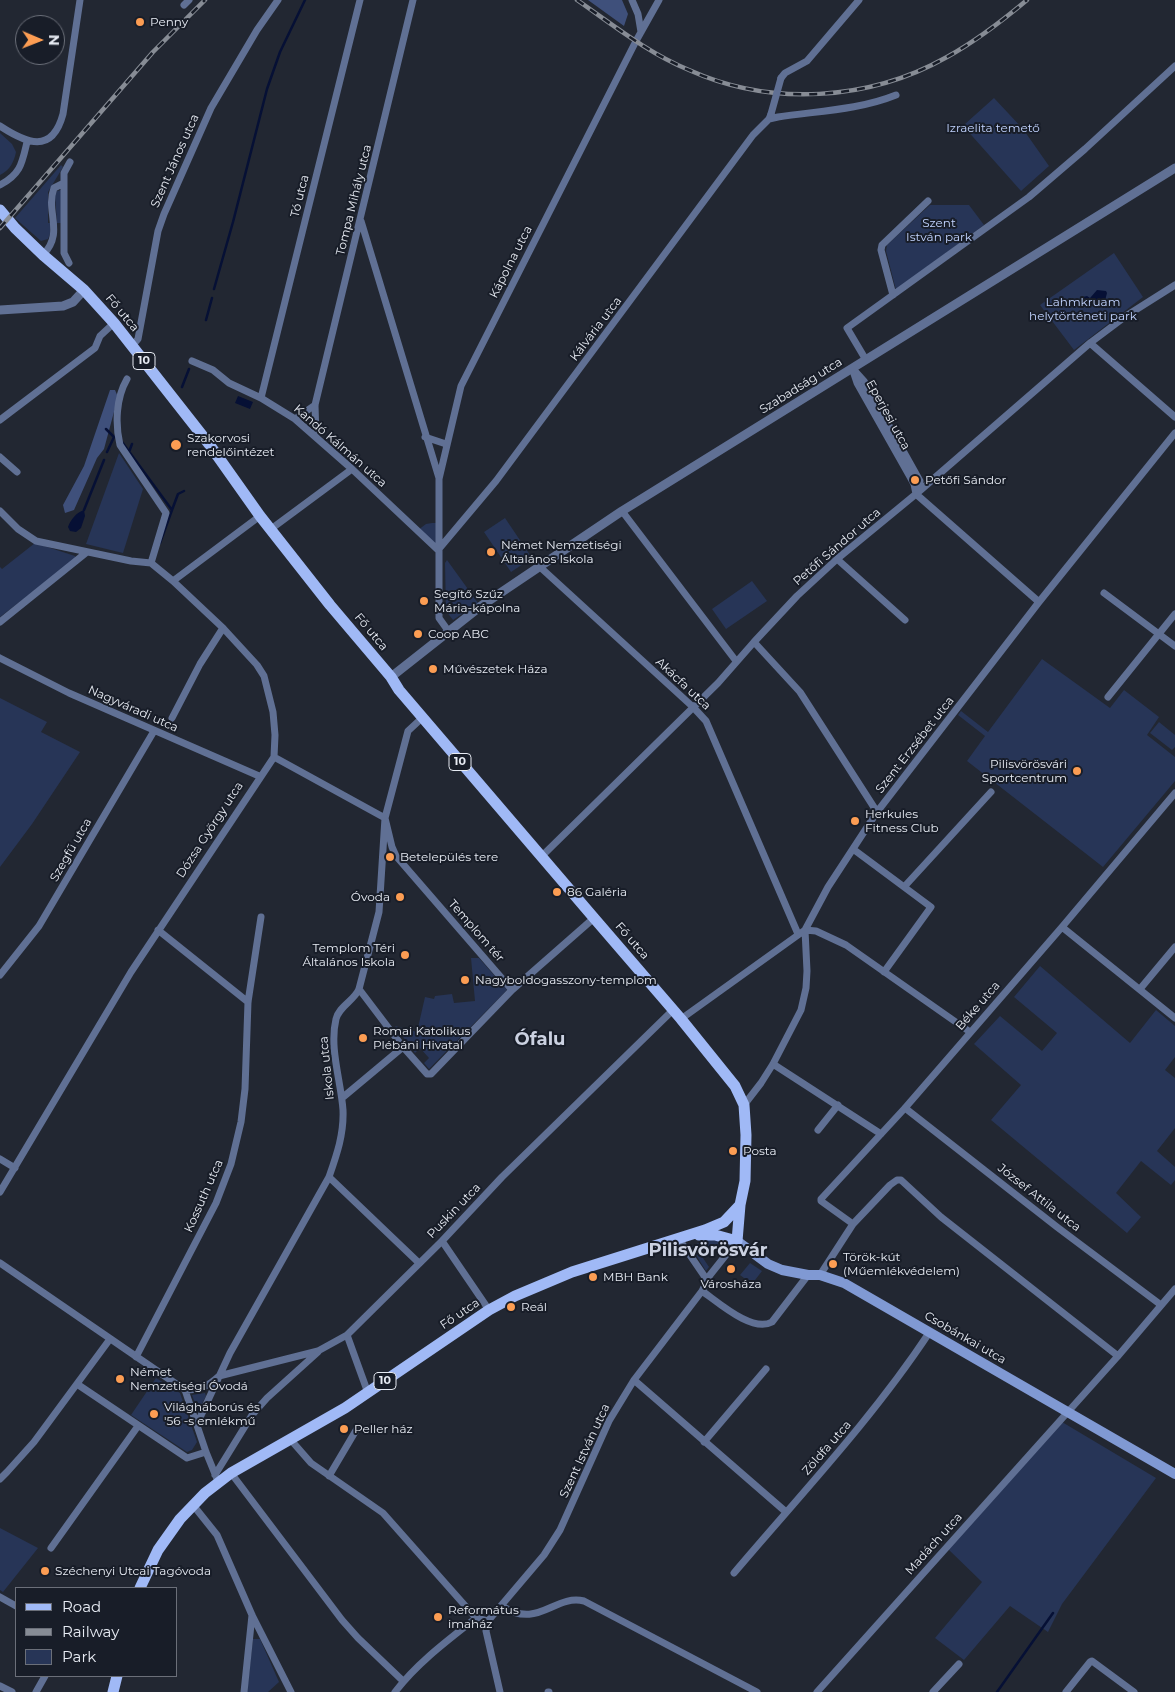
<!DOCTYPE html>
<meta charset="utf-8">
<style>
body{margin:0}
#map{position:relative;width:1175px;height:1692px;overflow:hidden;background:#222732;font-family:Montserrat,sans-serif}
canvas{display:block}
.legend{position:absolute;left:15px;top:1587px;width:162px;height:90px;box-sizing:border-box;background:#181d28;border:1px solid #6b6f79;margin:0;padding:6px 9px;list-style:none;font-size:15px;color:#e7ebf3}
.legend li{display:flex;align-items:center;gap:10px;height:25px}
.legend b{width:25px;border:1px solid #6b6f79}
.north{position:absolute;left:15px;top:15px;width:50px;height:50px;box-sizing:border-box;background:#181d28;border:1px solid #6b6f79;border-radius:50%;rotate:91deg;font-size:14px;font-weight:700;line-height:20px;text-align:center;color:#e7ebf3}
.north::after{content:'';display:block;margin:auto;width:18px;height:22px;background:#fc9d53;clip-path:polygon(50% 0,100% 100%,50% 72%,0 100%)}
</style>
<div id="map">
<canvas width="1175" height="1692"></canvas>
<ul class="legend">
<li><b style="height:6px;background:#a0b9f6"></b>Road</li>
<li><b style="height:6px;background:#878c95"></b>Railway</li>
<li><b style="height:14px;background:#273557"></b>Park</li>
</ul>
<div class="north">N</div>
</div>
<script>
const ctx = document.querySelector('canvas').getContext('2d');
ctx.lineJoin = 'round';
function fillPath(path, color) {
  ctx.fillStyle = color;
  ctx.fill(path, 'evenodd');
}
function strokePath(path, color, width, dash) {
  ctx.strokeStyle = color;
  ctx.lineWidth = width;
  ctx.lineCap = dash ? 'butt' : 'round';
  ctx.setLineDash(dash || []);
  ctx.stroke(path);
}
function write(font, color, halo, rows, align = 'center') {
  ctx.font = font + ' Montserrat,sans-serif';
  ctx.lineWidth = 4;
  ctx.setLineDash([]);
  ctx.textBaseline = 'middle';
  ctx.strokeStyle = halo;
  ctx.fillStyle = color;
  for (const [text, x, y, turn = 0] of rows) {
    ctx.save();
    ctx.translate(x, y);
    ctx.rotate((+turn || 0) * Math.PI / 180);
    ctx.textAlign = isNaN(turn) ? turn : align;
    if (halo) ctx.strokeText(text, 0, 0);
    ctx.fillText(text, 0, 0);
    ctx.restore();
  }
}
fillPath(new Path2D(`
 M994,98L1023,129L1049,166L1021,191L965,128V124Z
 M0,133L12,144L16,152C14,162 10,170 0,175Z
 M61,165L63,167L48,192V223H50V234L48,239L41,241L15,218Z
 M61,190L63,223H57L55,196L57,191Z
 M930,205H969L984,225L896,290L886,251L887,245Z
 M1114,253L1143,297L1074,350L1040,305Z
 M119,453L143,489L123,553L86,544Z
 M505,518L532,558L511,572L484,532Z
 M432,523H437V546L418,530L426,524Z
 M35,543L75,556V559L0,617V567L2,569Z
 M447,560L478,603L453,620L446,611L445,563Z
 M752,581L767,601L726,629L712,609Z
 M1042,659L1110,708L1124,690L1159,717L1147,735L1175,757V781L1103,867L967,761L985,736L958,715L961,711L988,732Z
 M0,698L47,722L41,732L80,752L32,824L0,867Z
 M1159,722L1175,735V747L1172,750L1150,733Z
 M471,958H479L507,990L429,1069L424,1063L429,1058L420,1048L415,1053L395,1026L417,1032L425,997L434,999L435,996L452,994L454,1003L475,1001Z
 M1040,966L1130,1043L1156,1010L1175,1026V1057L1165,1070L1175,1078V1128L1157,1151L1175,1167V1180L1171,1185L1141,1161L1116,1193L1141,1217L1127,1233L991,1120L1021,1085L974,1044L1000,1016L1042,1051L1057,1033L1014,997Z
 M706,1239L724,1242L718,1247L709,1246L703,1251V1258L709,1267L706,1271L691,1247Z
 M750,1263L762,1271L752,1284L740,1275Z
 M156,1378L180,1393L197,1442L192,1450L187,1452L131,1415Z
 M205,1393L206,1396L198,1411L192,1395Z
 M1062,1422L1156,1478L1062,1604L1048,1632L1010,1606L964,1660L935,1638L982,1582L948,1549Z
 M0,1528L38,1548L3,1592L0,1590Z
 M253,1639H260L279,1682L268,1692H247Z`), '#273557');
fillPath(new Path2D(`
 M588,0H622L628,14L624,26Z
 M110,390H115L118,397L104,449L97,458L74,510L65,513L63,505L84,466Z`), '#3f507b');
fillPath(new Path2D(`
 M1097,290L1106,291L1107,293L1105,301C1097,306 1089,303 1083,307L1081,305L1083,297L1087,296L1090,298Z
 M238,396L253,402L250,409L235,403Z
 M84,510L85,516L81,528L76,532L70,531L68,527C71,519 76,513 84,510Z`), '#061035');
strokePath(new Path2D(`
 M214,289L233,222L267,89L280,52L305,0
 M206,320L212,298
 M182,387L189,369
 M106,429L114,437L107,452
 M122,442L172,510L160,543
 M129,452L132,444
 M84,510L104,460
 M172,510L178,494L184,491
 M997,1692L1053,1613`), '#061035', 2.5);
strokePath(new Path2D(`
 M632,0L638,14L641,32
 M184,5L189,0
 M781,78L785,73L807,61L859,0
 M769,119L778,117C817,111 859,110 896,95
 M0,126C26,143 52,155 63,114L80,0
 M64,183V253L69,263
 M0,185C21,174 22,163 27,142
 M361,221L439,478
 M43,255C65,232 45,212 54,188L64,183V173L70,162
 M893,295L881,250L882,245L928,201
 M1090,343L1175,417
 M132,346L138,339L158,231L164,214L211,108L257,30L278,0
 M866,360L847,328L1029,197L1085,149L1175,66
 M192,361L213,370L229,383L261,398L295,419L352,469L438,550
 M852,368L857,383L909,475L914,484L916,494L1039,602
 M855,371L864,381L920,481L917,491
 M127,379C116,398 115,424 120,445L166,513L151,563
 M261,398L360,0
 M295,419L315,405
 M0,420L95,348L100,336L114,323
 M316,437L315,405L413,0
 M425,437L446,444
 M0,457L17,472
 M0,511L18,529L36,541L131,561L151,563L173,581L223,628L257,665L264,676L273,712L275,735L274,757L131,972L0,1192
 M622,511L736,661
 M271,529L352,469
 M438,550L496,481L753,135L769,119L771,114
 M837,559L905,620
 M540,567L693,707L706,721L798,934
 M173,581L260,516
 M1104,593L1175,646
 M0,622L87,552
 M449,632L439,618V479L461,386L636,41L659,0
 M754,642L800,692L877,812
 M0,658L69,693L259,776
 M1108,697L1175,614
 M172,718L200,664L223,628
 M274,757L385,818L392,847L396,856L512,990
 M853,849L931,907L884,972
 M542,856L718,683L754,642L797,596L837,559L916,494L1090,343L1126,316L1175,285
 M904,887L991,792
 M1062,927L1175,1018
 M158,930L248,1002
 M0,975L39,926L154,731
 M359,989L403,1047L427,1074H431L512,990L594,918
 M1140,989L1175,947
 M681,1019L805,930L816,931L846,945L970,1032
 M773,1064L881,1134
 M342,1098L403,1047
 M744,1105L761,1083L773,1064L801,1010L806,988L807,971L805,930L828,887L877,812L1039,602L1175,433
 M905,1108L1057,1227L1161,1305
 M818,1130L838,1105
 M0,1159L15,1168
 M329,1177L419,1263
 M853,1224L821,1201V1199L905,1108L1062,927L1175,793
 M679,1239L707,1280
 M442,1241L489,1310
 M0,1263L185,1390
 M820,1275L853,1224L890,1185L897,1180H901L941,1217L1118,1356
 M702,1291C718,1302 752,1333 772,1322L808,1275
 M347,1335L368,1393
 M136,1357L216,1203L231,1164L241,1122L245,1089L248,1002L261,917
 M634,1380L786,1512
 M77,1384L187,1458L206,1452
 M185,1390C201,1390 208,1386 219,1376L318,1351L347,1335L442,1241L502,1177L674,1009
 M185,1390L206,1452L217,1479
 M197,1424L230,1353L329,1177C337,1154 344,1134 343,1110C341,1081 329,1048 336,1019C339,1006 354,1001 359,989L379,912L385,818L408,731L422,718
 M290,1439L311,1463L383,1513L476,1618L488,1621
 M704,1442L766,1369
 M231,1473L342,1620L358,1638L403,1681
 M215,1475L252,1415L267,1398L318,1352
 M329,1476L358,1427
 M0,1479L7,1472L34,1442L110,1339
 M193,1505L217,1535L252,1615L291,1692
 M51,1548L138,1426
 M734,1573C801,1494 872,1419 929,1333
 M0,1597L16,1606
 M502,1606C538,1630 554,1594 584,1601L757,1692
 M0,1686L12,1692
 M36,1692L45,1676
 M244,1692L252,1615
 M395,1692C417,1663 448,1640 476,1618
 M500,1692L486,1631L488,1621L544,1555L560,1530L609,1421L634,1380L702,1291L710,1275L737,1241
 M548,1692H549
 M817,1692L1118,1356L1175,1289
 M933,1692L959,1664
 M1066,1692L1090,1662L1092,1661L1134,1692`), '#607094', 7);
strokePath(new Path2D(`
 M0,310L63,306L73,302L84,290
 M391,677L481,606L622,511L1175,168`), '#607094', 9);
strokePath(new Path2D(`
 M737,1241L768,1264L782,1270L808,1275H820L844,1283L1175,1474`), '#8099d3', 10);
strokePath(new Path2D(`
 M0,210L15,228L43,255L84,290L114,323L209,444L260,516L330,605L391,677L399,690L594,918L681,1019L735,1086L744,1105L746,1135L745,1181L740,1205L724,1222L705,1230L572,1272L515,1296L489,1310L345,1408L231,1473L205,1493L180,1519L158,1550L140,1588
 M699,1235H715L737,1241L740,1205
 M113,1692L117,1676`), '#a0b9f6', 11);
const rail = new Path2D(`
 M577,0C613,25 648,53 689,70C771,107 869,101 947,57C976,41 1002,21 1027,0
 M0,228L153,52L205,0`);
strokePath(rail, '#878c95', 4.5);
strokePath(rail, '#181d28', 2.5, [8]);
strokePath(new Path2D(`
 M771,114L781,78`), '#607094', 7);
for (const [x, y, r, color] of [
 [140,22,5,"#fc9d53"],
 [176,445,6,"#fc9d53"],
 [915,480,5,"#fc9d53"],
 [491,552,5,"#fc9d53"],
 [424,601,5,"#fc9d53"],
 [418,634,5,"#fc9d53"],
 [433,669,5,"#fc9d53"],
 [1077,771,5,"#fc9d53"],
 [855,821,5,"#fc9d53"],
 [390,857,5,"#fc9d53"],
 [557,892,5,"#fc9d53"],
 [400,897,5,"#fc9d53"],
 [405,955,5,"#fc9d53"],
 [465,980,5,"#fc9d53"],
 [363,1038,5,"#fc9d53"],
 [733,1151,5,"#fc9d53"],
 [833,1264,5,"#fc9d53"],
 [731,1269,5,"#fc9d53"],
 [593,1277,5,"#fc9d53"],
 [511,1307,5,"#fc9d53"],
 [120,1379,5,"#fc9d53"],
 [154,1414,5,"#fc9d53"],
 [344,1429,5,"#fc9d53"],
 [45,1571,5,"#fc9d53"],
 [438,1617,5,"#fc9d53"]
]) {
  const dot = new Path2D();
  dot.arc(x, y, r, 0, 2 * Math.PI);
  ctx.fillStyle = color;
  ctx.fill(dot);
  strokePath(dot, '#181d28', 2);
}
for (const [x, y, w] of [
 [144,361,22],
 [460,762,22],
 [385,1381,22]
]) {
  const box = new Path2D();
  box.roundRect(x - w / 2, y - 8.5, w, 17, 4);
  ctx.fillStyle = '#181d28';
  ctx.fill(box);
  strokePath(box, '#e7ebf3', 1);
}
write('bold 11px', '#e7ebf3', null, [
 ["10",144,361],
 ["10",460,762],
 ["10",385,1381]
]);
write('12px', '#e7ebf3', '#181d28', [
 ["Penny",150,22],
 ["Szakorvosi",187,438],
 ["rendelőintézet",187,452],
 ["Petőfi Sándor",925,480],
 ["Német Nemzetiségi",501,545],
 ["Általános Iskola",501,559],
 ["Segítő Szűz",434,594],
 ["Mária-kápolna",434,608],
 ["Coop ABC",428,634],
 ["Művészetek Háza",443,669],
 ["Pilisvörösvári",1067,764,"right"],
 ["Sportcentrum",1067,778,"right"],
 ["Herkules",865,814],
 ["Fitness Club",865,828],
 ["Betelepülés tere",400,857],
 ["86 Galéria",567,892],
 ["Óvoda",390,897,"right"],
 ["Templom Téri",395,948,"right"],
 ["Általános Iskola",395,962,"right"],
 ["Nagyboldogasszony-templom",475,980],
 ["Romai Katolikus",373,1031],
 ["Plébáni Hivatal",373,1045],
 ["Posta",743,1151],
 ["Török-kút",843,1257],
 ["(Műemlékvédelem)",843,1271],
 ["MBH Bank",603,1277],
 ["Városháza",731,1284,"center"],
 ["Reál",521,1307],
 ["Német",130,1372],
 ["Nemzetiségi Óvodá",130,1386],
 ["Világháborús és",164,1407],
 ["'56 -s emlékmű",164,1421],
 ["Peller ház",354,1429],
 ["Széchenyi Utcai Tagóvoda",55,1571],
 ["Református",448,1610],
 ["imaház",448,1624]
], 'left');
write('12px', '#c2d4ff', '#181d28', [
 ["Izraelita temető",993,128],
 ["Szent",939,223],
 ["István park",939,237],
 ["Lahmkruam",1083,302],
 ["helytörténeti park",1083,316]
]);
write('12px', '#e7ebf3', '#181d28', [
 ["Szent János utca",175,161,-66],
 ["Tó utca",300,196,-76],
 ["Tompa Mihály utca",354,200,-76],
 ["Kápolna utca",511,262,-63],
 ["Fő utca",122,313,50],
 ["Kálvária utca",596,329,-53],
 ["Szabadság utca",801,386,-32],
 ["Eperjesi utca",888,415,61],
 ["Kandó Kálmán utca",340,446,41],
 ["Petőfi Sándor utca",837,547,-41],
 ["Fő utca",371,632,50],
 ["Akácfa utca",683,684,43],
 ["Nagyváradi utca",133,709,24],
 ["Szent Erzsébet utca",915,745,-52],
 ["Dózsa György utca",210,830,-57],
 ["Szegfű utca",71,850,-60],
 ["Templom tér",476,931,49],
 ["Fő utca",632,941,49],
 ["Béke utca",978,1006,-49],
 ["Iskola utca",327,1068,-96],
 ["Kossuth utca",204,1196,-66],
 ["József Attila utca",1039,1198,38],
 ["Puskin utca",454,1211,-46],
 ["Fő utca",460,1314,-34],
 ["Csobánkai utca",965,1338,30],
 ["Zöldfa utca",827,1448,-49],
 ["Szent István utca",585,1451,-65],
 ["Madách utca",934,1544,-48]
]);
write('bold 18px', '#cbd1e1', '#181d28', [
 ["Ófalu",540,1040],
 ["Pilisvörösvár",708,1251]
]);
</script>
